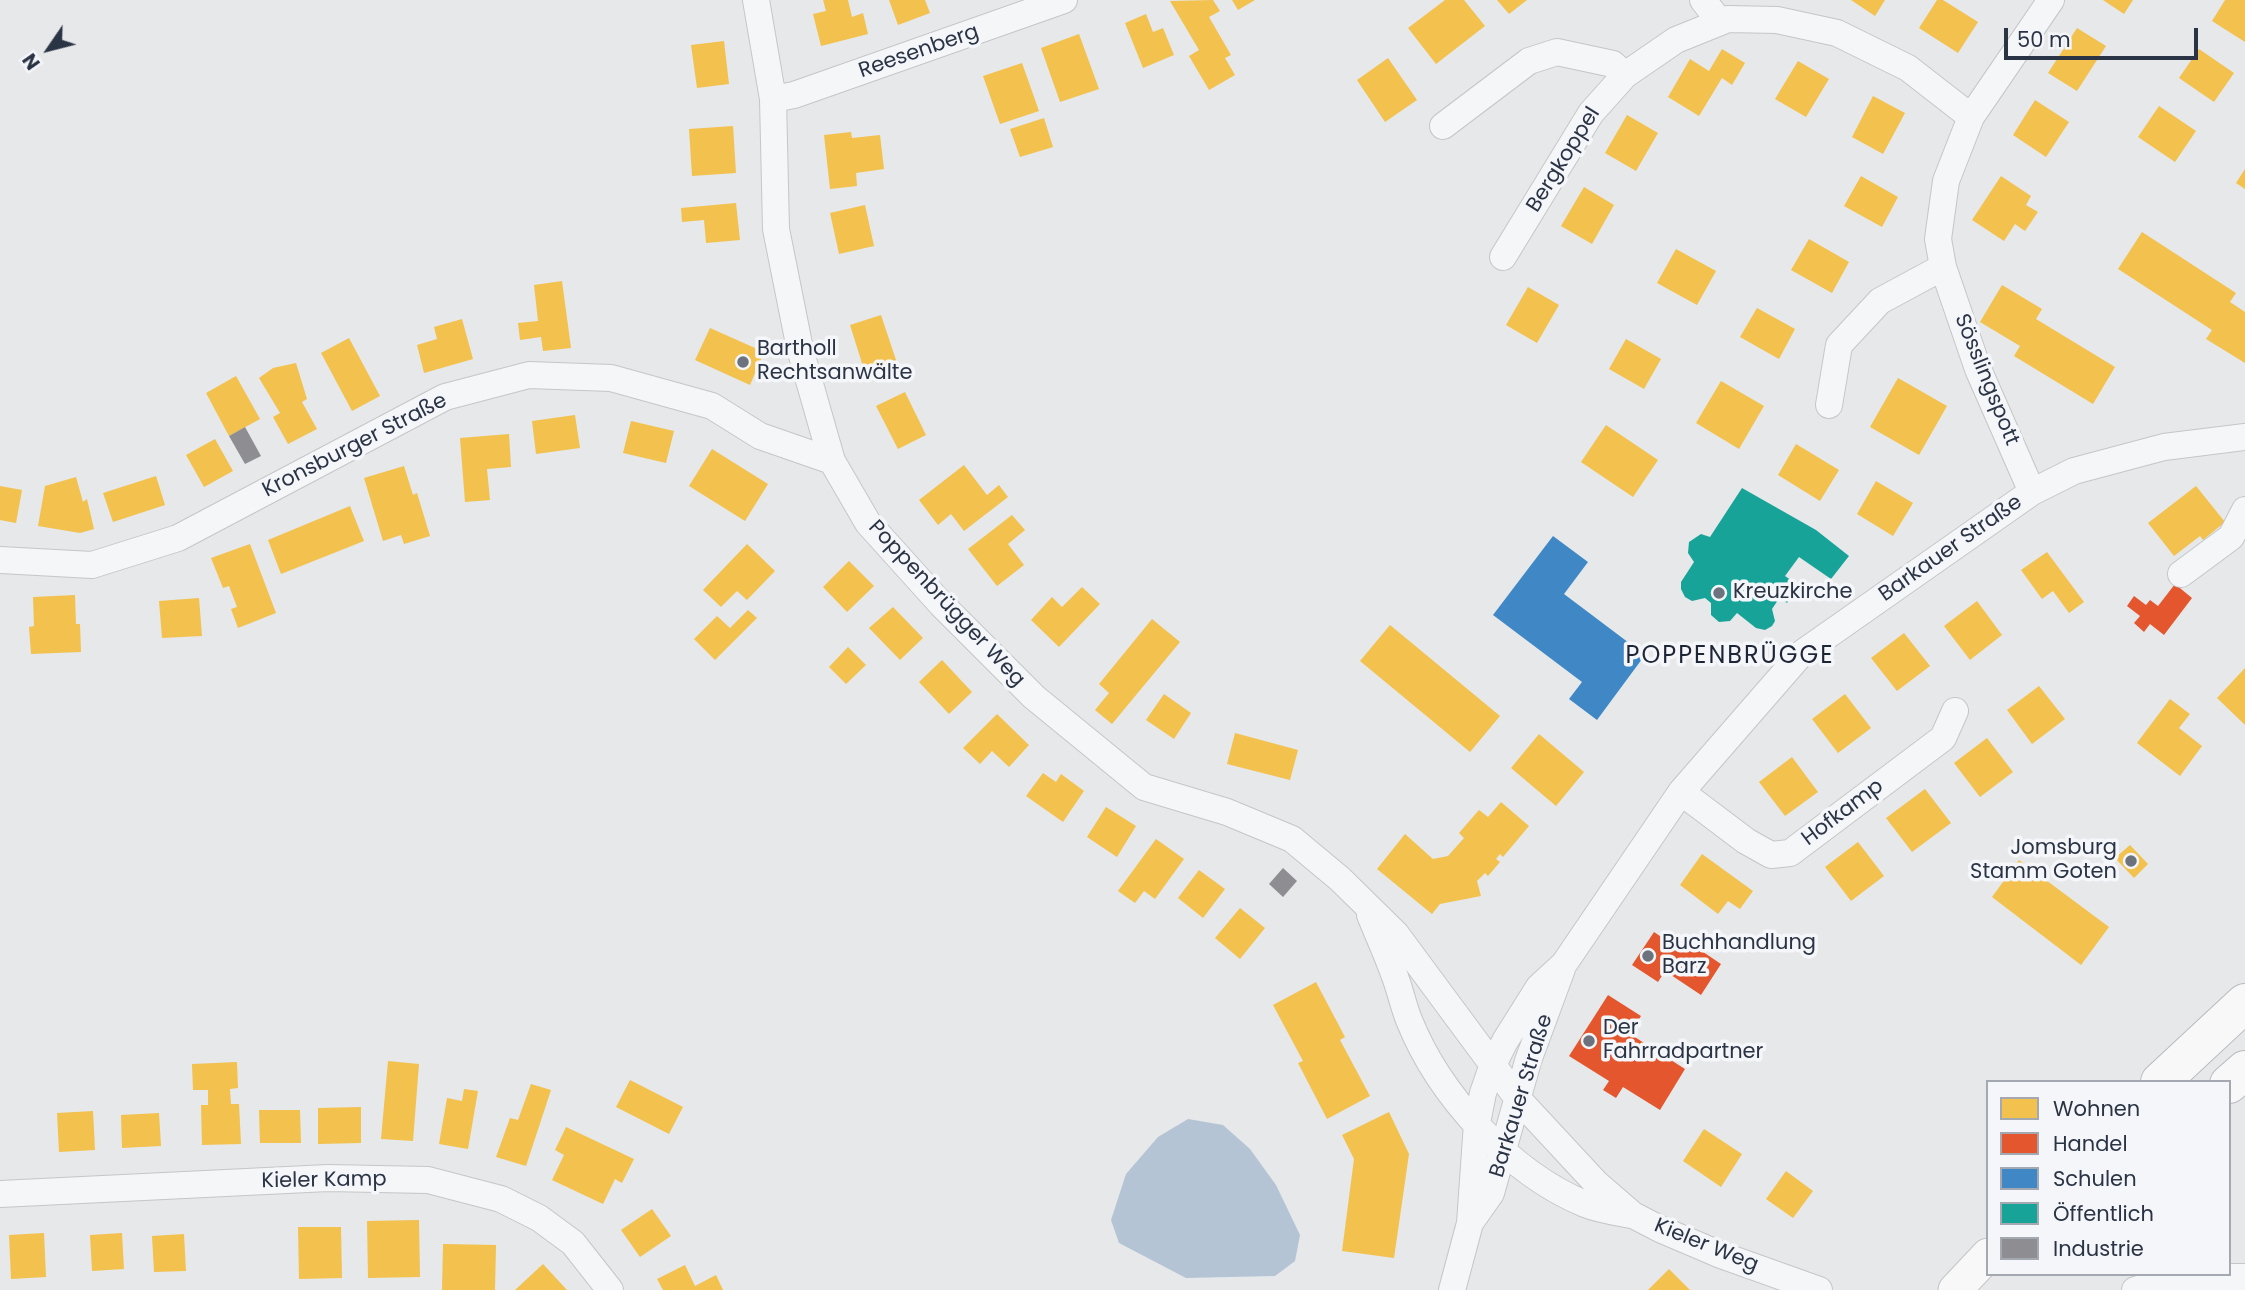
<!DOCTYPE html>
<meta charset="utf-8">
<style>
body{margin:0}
#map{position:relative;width:2245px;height:1290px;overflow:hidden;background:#e6e8ea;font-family:Poppins,sans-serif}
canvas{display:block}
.legend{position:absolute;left:1986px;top:1080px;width:245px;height:196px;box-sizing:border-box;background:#f4f6f9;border:2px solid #a4a8b1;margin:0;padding:9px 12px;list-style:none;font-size:21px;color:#2b3445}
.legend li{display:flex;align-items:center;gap:14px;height:35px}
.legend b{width:35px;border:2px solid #a4a8b1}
.north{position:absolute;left:14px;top:14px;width:70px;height:70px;-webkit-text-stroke:5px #f4f6f9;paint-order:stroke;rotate:235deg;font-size:19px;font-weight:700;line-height:28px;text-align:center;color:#2b3445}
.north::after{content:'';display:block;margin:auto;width:24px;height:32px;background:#2b3445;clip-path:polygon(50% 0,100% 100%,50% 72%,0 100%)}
.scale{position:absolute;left:2004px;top:28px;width:194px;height:32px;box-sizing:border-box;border:4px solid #2b3445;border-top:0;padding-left:9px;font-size:21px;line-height:24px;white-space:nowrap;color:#2b3445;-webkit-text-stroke:5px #f4f6f9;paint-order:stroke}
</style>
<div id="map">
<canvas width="2245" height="1290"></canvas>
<ul class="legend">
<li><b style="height:19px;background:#f2c14e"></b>Wohnen</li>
<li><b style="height:19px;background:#e4572e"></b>Handel</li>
<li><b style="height:19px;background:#3f88c5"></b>Schulen</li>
<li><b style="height:19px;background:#17a398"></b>Öffentlich</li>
<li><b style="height:19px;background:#8d8d92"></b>Industrie</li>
</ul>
<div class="north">N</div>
<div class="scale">50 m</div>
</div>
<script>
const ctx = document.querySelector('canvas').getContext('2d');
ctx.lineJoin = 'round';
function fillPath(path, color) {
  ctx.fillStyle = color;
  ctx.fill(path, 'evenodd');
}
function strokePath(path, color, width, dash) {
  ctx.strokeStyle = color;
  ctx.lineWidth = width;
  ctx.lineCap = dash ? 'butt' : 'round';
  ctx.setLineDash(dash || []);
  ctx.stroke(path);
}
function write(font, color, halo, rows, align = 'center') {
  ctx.font = font + ' Poppins,sans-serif';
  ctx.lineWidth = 7;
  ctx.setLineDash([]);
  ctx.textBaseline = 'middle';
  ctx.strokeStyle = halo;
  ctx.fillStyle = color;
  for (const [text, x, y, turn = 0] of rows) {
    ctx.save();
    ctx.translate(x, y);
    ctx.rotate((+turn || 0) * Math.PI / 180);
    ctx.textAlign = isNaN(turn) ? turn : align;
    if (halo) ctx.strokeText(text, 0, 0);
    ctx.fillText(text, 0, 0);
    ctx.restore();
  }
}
fillPath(new Path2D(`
 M1188,1119L1223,1125L1250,1149L1276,1185L1300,1235L1295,1261L1275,1276L1186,1278L1119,1243L1111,1220L1126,1174L1158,1137Z`), '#b4c4d5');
fillPath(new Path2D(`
 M823,0H848L852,17L863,13L868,34L821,46L813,14L826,11Z
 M889,0H925L930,13L898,25Z
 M1213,0L1220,11L1209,17L1231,55L1225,58L1235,75L1209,90L1189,56L1199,50L1170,1Z
 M1232,0H1255L1238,10Z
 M1445,0H1464L1485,26L1436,64L1408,28Z
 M1497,0H1527L1509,14Z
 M1851,0H1885L1875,16Z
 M1937,0H1943L1978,22L1958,53L1919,28Z
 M2103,0H2133L2124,14Z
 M2225,0H2245V42L2212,21Z
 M1146,14L1153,32L1163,28L1174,55L1143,68L1125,23Z
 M2077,28L2106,46L2077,91L2048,73Z
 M1079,34L1099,89L1060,102L1041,48Z
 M724,41L729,84L697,88L691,45Z
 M1722,49L1745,63L1732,85L1722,78L1699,116L1668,97L1690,59L1709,71Z
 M2199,49L2234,73L2214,102L2179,78Z
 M1388,58L1417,100L1385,122L1357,80Z
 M1798,61L1829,79L1806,117L1775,99Z
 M1022,63L1039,111L1000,124L983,76Z
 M1873,96L1905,113L1883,154L1852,137Z
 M2035,100L2069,122L2046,157L2013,135Z
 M2159,106L2196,131L2175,162L2138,137Z
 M1627,115L1658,133L1636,171L1605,153Z
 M1044,118L1053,147L1020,157L1010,129Z
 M733,126L736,173L692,176L689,129Z
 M851,132L852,138L880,135L884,169L856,173L857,186L830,189L824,135Z
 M2245,169V189L2236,183Z
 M1861,176L1898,197L1882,227L1844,206Z
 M2001,176L2031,196L2026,205L2038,212L2025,231L2015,224L2004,241L1972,220Z
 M1584,187L1614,205L1592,244L1561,226Z
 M736,203L740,240L706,243L704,220L682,222L681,208Z
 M865,205L874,246L839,254L830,213Z
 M2142,232L2236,293L2230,302L2245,312V363L2206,339L2212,330L2118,269Z
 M1809,239L1849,262L1832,293L1791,270Z
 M1676,249L1716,271L1697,305L1657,283Z
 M562,281L571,348L543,351L541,337L520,340L518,323L538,321L534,285Z
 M2002,285L2042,309L2036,319L2115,367L2093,404L2014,356L2020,346L1980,322Z
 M1528,287L1559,305L1537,343L1506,325Z
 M1757,308L1795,329L1779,359L1740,337Z
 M881,315L898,366L866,376L850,325Z
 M462,319L473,359L424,373L417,345L437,339L434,327Z
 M710,328L764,352L750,385L695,360Z
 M349,338L380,396L352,411L321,353Z
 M1626,339L1661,359L1644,389L1609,369Z
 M296,363L307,399L302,402L317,429L288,444L273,417L280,413L259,378L273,368Z
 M236,376L260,419L229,436L206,393Z
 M1898,378L1947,406L1919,455L1870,427Z
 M1721,381L1764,406L1739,449L1696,423Z
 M905,392L926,435L898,449L876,406Z
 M575,415L580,448L536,454L532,421Z
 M631,421L674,431L666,463L623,453Z
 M1606,425L1658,460L1633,497L1581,462Z
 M509,434L511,467L487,469L490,500L465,502L460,438Z
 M215,439L233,471L204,487L186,455Z
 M1796,444L1839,470L1820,501L1778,475Z
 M712,449L768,484L745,521L689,486Z
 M964,465L987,495L999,485L1008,497L964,531L951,514L938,525L919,500Z
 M404,466L413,495L417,493L430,536L404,544L401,535L383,541L364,478Z
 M156,476L165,505L113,522L103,493Z
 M76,477L83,502L87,499L94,529L80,533L38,526L45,486Z
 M1876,481L1913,503L1893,536L1857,514Z
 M0,486L22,490L16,523L0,520Z
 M2196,486L2225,522L2203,540L2200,536L2174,556L2148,523Z
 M350,506L364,541L281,574L268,540Z
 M1012,515L1025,530L1008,544L1024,565L997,586L968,549Z
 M250,544L276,613L238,628L231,609L237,607L229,586L223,588L211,558Z
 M747,544L775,571L747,600L737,591L721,607L703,590Z
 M2047,552L2084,602L2069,613L2053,591L2042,599L2021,570Z
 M849,561L874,586L847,612L823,587Z
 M1082,587L1100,604L1059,647L1031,620L1052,597L1062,607Z
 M75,595L76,624H80L81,652L31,654L29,627L34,626L33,597Z
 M199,598L202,636L162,638L159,601Z
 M1977,601L2002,635L1970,660L1944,626Z
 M893,607L923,638L900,660L869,628Z
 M748,610L757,618L715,660L694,639L717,616L730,628Z
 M1152,619L1180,642L1112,724L1095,710L1109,693L1099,684Z
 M1390,625L1500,716L1470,752L1360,661Z
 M1904,633L1930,666L1897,691L1871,658Z
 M848,647L866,665L846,684L829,667Z
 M942,660L972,692L949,714L919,682Z
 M2245,668V725L2217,698Z
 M2039,686L2065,719L2032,744L2007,710Z
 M1164,694L1191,713L1174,739L1146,720Z
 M1845,694L1871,728L1838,753L1812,719Z
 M2170,699L2190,714L2179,728L2202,746L2180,776L2137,743Z
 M997,714L1029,745L1009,767L992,751L980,764L963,748Z
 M1235,733L1298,750L1290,780L1227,764Z
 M1539,734L1584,772L1556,806L1511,768Z
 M1987,738L2013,772L1980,797L1954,763Z
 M1792,757L1818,792L1785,816L1759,782Z
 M1043,773L1056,782L1061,774L1084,791L1063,822L1026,796Z
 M1925,789L1951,823L1912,852L1886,818Z
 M1501,802L1529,826L1503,857L1500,854L1496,859L1500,862L1488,876L1485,873L1477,881L1481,896L1440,904L1432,914L1377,869L1405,834L1433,859L1448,856L1464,838L1459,833L1479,810L1488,817Z
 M1106,807L1136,826L1117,857L1087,837Z
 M1156,839L1184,859L1155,899L1144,891L1135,903L1118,891Z
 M1858,842L1884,876L1851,901L1825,867Z
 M2130,845L2148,864L2134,878L2115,858Z
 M1702,854L1753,891L1740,909L1728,901L1718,914L1680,885Z
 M2019,860L2109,927L2081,965L1992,897Z
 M1199,870L1225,889L1203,918L1178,898Z
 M1240,908L1265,928L1240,959L1215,938Z
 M1316,982L1345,1037L1340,1040L1370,1096L1327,1119L1298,1063L1303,1061L1273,1005Z
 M388,1061L419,1064L413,1141L381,1139Z
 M237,1062L238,1088L230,1089L231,1104H239L241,1144L202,1145L201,1105H208V1090H193L192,1064Z
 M630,1080L683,1107L669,1134L616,1107Z
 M531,1084L551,1090L526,1166L496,1157L510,1118L518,1120Z
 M464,1089L478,1091L468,1149L439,1144L447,1098L462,1101Z
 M361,1107V1143L318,1144V1108Z
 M259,1110H300L301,1143H260Z
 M93,1111L95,1150L59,1152L57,1113Z
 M1389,1112L1409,1154L1394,1258L1342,1251L1354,1159L1342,1135Z
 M159,1113L161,1146L122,1148L121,1115Z
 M566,1127L634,1159L622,1183L615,1179L603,1204L552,1180L564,1155L555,1150Z
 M1704,1129L1742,1154L1721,1187L1683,1161Z
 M1786,1171L1813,1191L1793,1218L1766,1199Z
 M652,1209L671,1236L640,1257L621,1230Z
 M419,1220L420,1277L368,1278L367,1221Z
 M298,1227H341L342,1278L299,1279Z
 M44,1233L46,1277L11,1279L9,1235Z
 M122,1233L124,1269L92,1271L90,1235Z
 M184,1234L186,1271L154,1272L152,1236Z
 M443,1244L496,1245L495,1290H442Z
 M543,1264L567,1290H515Z
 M685,1265L695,1286L716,1275L723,1290H663L657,1279Z
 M1669,1269L1690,1290H1648Z`), '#f2c14e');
fillPath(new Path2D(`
 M2175,584L2192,598L2164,635L2150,624L2144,632L2134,623L2140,616L2127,606L2134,596L2146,605L2150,600L2158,606Z
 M1672,931L1721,964L1701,995L1665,971L1658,982L1632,965L1654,932L1666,940Z
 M1608,995L1641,1016L1630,1034L1685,1069L1660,1110L1623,1087L1616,1098L1603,1090L1609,1081L1569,1056Z`), '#e4572e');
fillPath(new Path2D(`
 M1553,536L1588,562L1564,594L1645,655L1597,720L1569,699L1582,682L1493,615Z`), '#3f88c5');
fillPath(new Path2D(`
 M1742,488L1816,530L1849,556L1831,579L1799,557L1785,576L1798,585L1787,603L1780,597L1772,609L1775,621L1772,626L1765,630L1756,628L1737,613L1730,621L1719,622L1711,615V603L1705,598L1692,601L1685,597L1681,589V582L1694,562L1688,553L1689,542L1701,534L1710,537Z`), '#17a398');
fillPath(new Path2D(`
 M245,427L261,456L245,464L229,436Z
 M1283,868L1297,881L1283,897L1269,884Z`), '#8d8d92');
const minor = new Path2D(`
 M756,0L773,99L776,229L800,349L832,461L868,523L941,604L1034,697L1144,787L1227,812L1292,839L1340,879L1396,934L1518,1099L1596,1183L1633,1215L1660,1229L1721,1255L1819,1290
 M1703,0L1720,22
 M773,99L794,95L1064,0
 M1443,126L1529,61L1557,52L1613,64L1625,75
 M1503,257L1591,113L1625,75L1676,40L1728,19L1777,20L1837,33L1908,68L1971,117
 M1829,405L1839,345L1880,301L1943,267
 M2032,492L1978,369L1943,267L1938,239L1946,181L1971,117L2051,0
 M0,560L92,565L178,538L445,397L529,375L611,378L712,406L760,436L832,461
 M2181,574L2231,537L2245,510
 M1681,792L1746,841L1771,855L1790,853L1943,738L1955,711
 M1370,915C1378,935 1387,954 1394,974C1400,989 1403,1005 1409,1020C1439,1095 1510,1173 1585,1204C1600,1210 1616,1212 1632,1215
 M0,1194L328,1178L428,1180L501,1199L539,1218L573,1243L610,1290
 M1470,1223L1491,1193L1528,1061L1562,969
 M1452,1290L1470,1223L1477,1123L1483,1093L1492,1067L1505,1041L1539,987L1564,964L1681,792L1801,654L2032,492L2074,471L2164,447L2245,437
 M2135,1290L2175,1277H2245`);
const major = new Path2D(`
 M1955,1290L1988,1255`);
const highway = new Path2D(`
 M2160,1082L2245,1003
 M2229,1084L2245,1070`);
strokePath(minor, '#c4c6c8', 28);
strokePath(major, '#c2c5c8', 35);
strokePath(highway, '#b8bbbf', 40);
strokePath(minor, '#f5f6f7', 26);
strokePath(major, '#f8f8f8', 33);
strokePath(highway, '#f8f8f8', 38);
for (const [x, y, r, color] of [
 [743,362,7,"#6c737f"],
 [1719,593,7,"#6c737f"],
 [2131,861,7,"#6c737f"],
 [1648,956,7,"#6c737f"],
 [1589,1041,7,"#6c737f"]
]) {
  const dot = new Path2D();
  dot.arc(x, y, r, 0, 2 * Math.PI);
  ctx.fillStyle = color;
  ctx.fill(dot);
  strokePath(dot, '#f4f6f9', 2.5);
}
write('21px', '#2b3445', '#f4f6f9', [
 ["Reesenberg",919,52,-19],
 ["Bergkoppel",1564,160,-58],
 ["Sösslingspott",1986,380,68],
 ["Kronsburger Straße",355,446,-27],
 ["Barkauer Straße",1951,549,-35],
 ["Poppenbrügger Weg",946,604,47],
 ["Hofkamp",1843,813,-37],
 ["Barkauer Straße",1522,1096,-73],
 ["Kieler Kamp",324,1181,-1],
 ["Kieler Weg",1706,1246,22]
]);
write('21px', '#2b3445', '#f4f6f9', [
 ["Bartholl",757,350],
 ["Rechtsanwälte",757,374],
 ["Kreuzkirche",1733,593],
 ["Jomsburg",2117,849,"right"],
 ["Stamm Goten",2117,873,"right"],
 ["Buchhandlung",1662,944],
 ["Barz",1662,968],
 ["Der",1603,1029],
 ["Fahrradpartner",1603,1053]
], 'left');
ctx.letterSpacing = '2px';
write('24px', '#1d2536', '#f4f6f9', [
 ["POPPENBRÜGGE",1730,657]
]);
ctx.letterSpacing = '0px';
</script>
